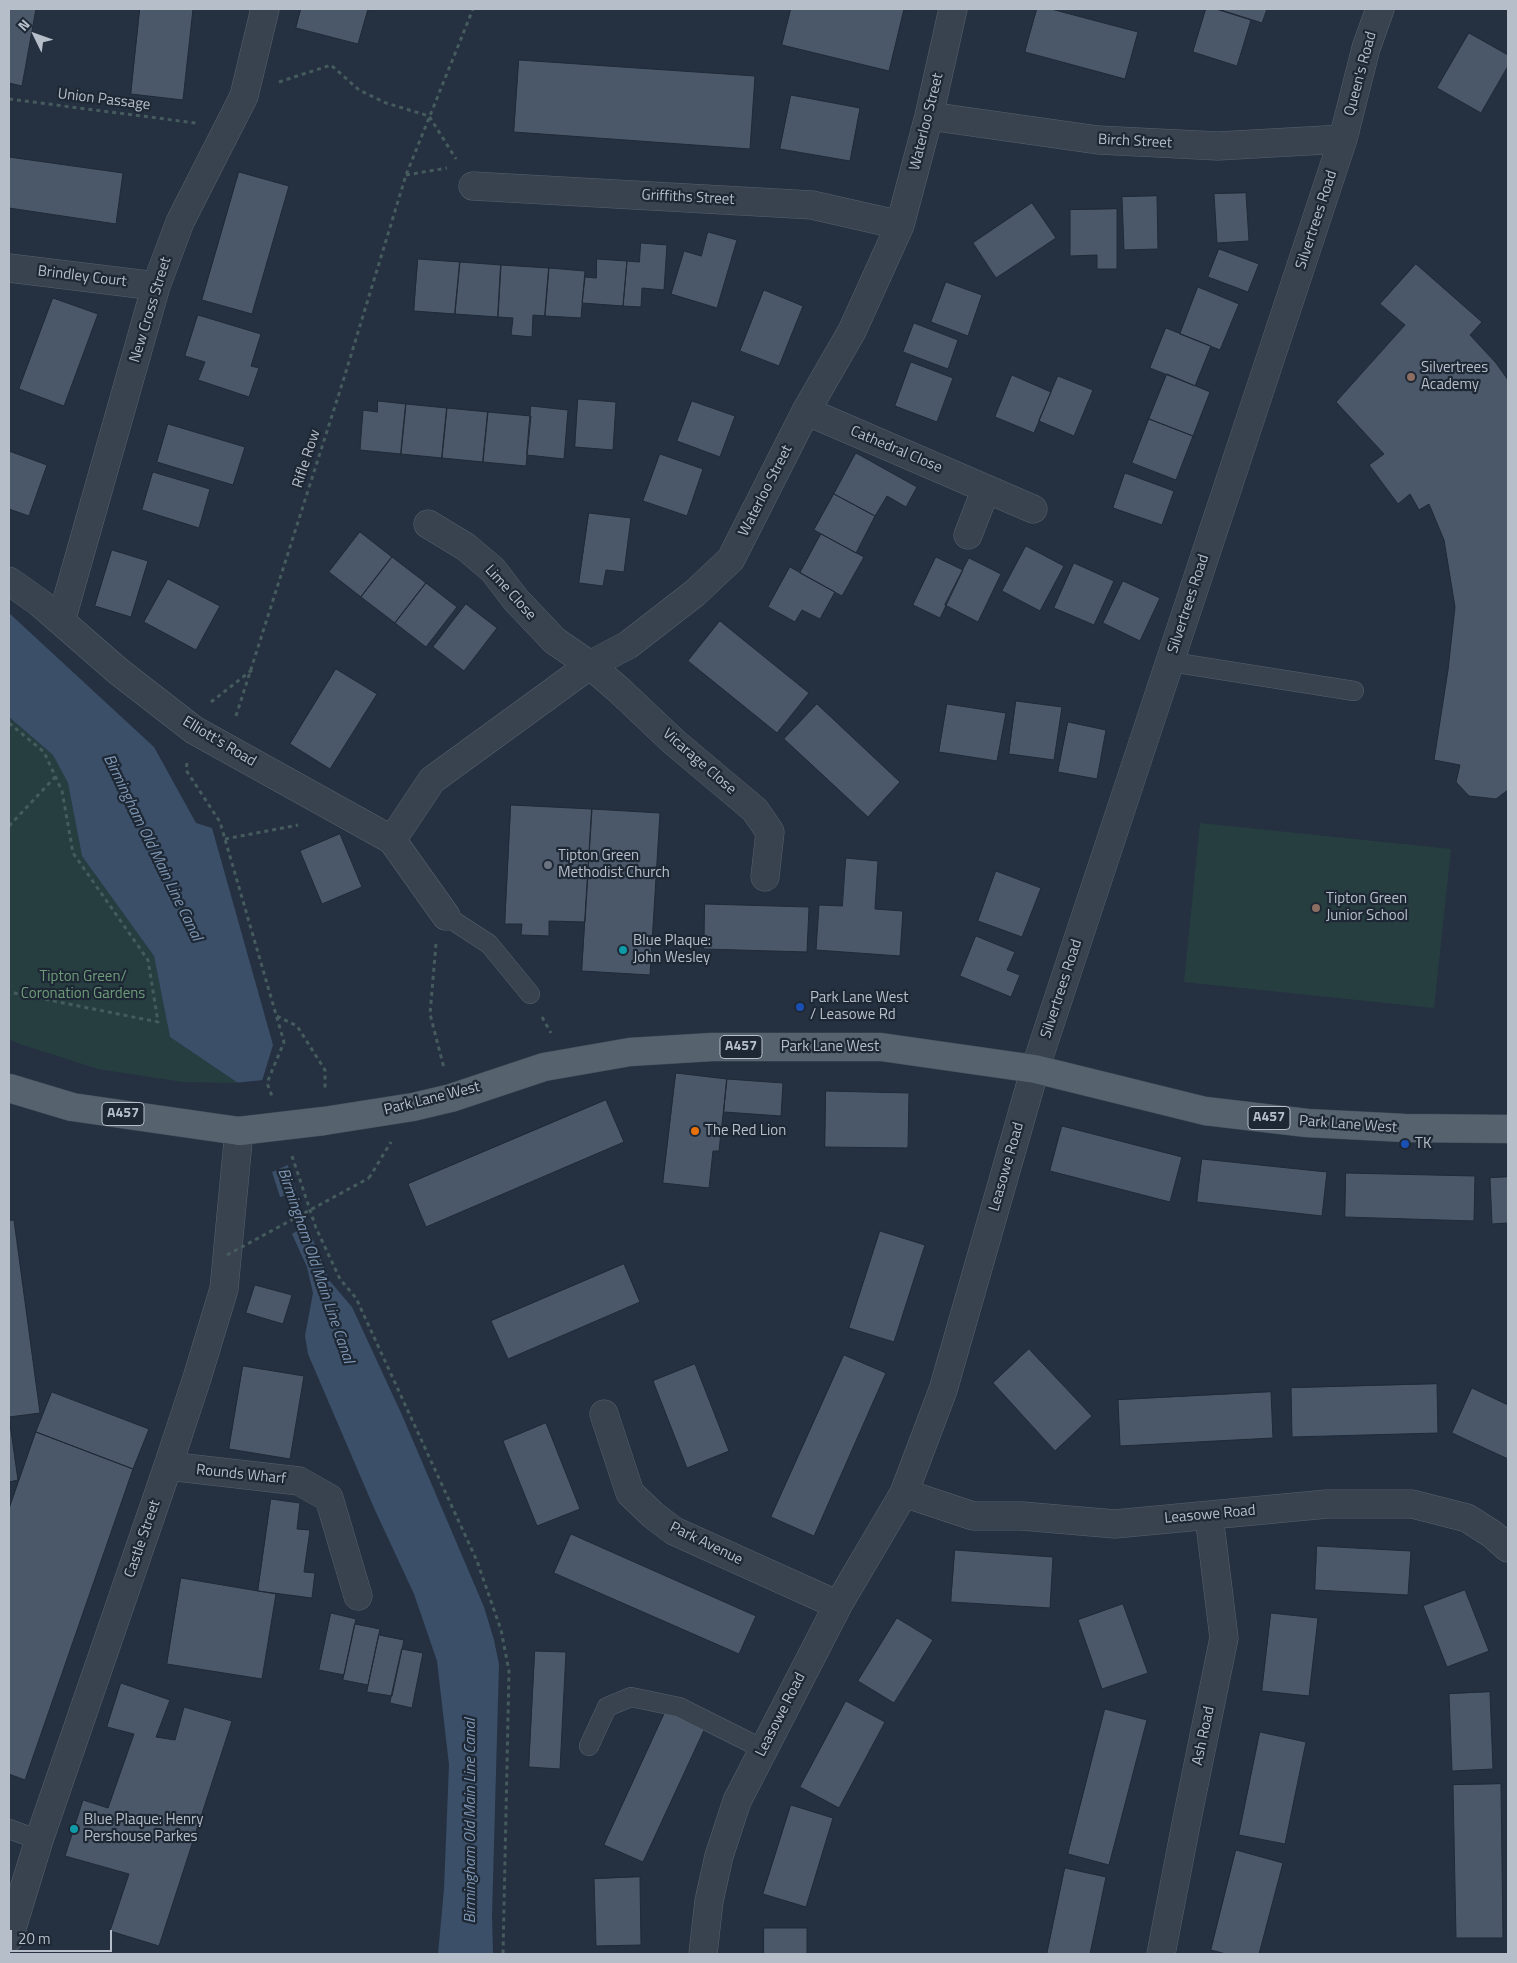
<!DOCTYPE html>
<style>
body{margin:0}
#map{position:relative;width:1517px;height:1963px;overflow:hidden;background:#253140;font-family:"Titillium Web",sans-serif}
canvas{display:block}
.frame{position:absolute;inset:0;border:10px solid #b6beca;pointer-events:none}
.north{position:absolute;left:10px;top:10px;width:50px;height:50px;-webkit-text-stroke:4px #1e2835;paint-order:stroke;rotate:312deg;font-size:14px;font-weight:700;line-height:20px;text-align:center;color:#b6beca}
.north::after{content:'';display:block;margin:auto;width:18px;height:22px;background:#b6beca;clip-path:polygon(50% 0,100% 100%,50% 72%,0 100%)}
.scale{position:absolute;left:10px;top:1930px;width:102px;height:22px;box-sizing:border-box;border:2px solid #b6beca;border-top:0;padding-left:6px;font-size:15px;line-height:18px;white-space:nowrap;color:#b6beca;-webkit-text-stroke:4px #1e2835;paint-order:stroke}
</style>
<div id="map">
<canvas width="1517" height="1963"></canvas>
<div class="frame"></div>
<div class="north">N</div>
<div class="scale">20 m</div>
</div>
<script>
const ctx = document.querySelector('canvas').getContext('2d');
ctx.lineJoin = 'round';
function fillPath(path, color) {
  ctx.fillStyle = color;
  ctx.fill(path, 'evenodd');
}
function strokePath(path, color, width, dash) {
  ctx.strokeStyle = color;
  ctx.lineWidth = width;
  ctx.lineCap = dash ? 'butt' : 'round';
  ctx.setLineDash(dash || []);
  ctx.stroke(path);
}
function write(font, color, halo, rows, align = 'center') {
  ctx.font = font + ' "Titillium Web",sans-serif';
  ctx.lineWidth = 4.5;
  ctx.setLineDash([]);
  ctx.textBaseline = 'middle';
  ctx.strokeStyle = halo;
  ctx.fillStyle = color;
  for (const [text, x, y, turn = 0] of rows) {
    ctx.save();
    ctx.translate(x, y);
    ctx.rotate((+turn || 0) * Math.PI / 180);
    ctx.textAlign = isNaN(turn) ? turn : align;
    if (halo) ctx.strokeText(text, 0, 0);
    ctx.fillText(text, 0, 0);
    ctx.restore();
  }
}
fillPath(new Path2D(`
 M9,717L53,755L68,783L82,856L154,956L170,1037L238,1083L183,1082L98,1069L20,1044L9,1039Z
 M1200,823L1451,849L1434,1008L1184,982Z`), '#273e41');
fillPath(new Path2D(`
 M9,613L154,747L196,823L212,828L273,1045L261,1084L308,1227L329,1280L352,1307L402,1415L484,1607L494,1640L499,1664L492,1915L493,1954H438L444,1889L449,1765L437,1661L414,1594L374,1508L308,1354L305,1336L313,1293L307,1267L292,1234L244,1085L238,1083L170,1037L154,956L82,856L68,783L53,755L9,717Z`), '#3b4f69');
fillPath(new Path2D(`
 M264,1080L290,1164L270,1173L242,1087L233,1083Z
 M298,1190L309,1223L292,1234L278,1198Z`), '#253140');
const building = new Path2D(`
 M9,9H36L22,86L9,83Z
 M140,9H193L183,100L131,94Z
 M301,9H368L358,44L296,28Z
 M791,9H904L889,71L782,45Z
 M1037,9H1051L1138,32L1125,79L1025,52Z
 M1206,9H1216L1251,20L1237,66L1193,52Z
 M1222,9H1267L1262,23L1221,10Z
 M1469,33L1508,55V66L1481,113L1437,88Z
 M519,60L755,76L750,149L514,132Z
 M791,95L860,108L850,161L780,149Z
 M9,157L123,173L116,224L9,208Z
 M239,172L289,186L252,314L202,300Z
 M1246,193L1249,241L1217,243L1214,194Z
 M1157,196L1158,249L1124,250L1122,197Z
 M1032,203L1056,238L996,278L973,243Z
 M1117,209V269H1097V255L1070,256V210Z
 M708,232L737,240L717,308L671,294L684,251L701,256Z
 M641,243L667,245L664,290L642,288L641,307L623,306L627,261L639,262Z
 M1219,249L1259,264L1248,292L1208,277Z
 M418,259L460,262L455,314L414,311Z
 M597,259L627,261L623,306L582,303L585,277L596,278Z
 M460,262L501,265L498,317L455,314Z
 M1416,264L1482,322L1470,335L1496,363L1508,380V790L1496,799L1469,796L1456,782L1460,765L1434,760L1448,670L1455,607L1444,540L1429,504L1419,510L1410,494L1398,504L1369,465L1384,454L1336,402L1405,325L1380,304Z
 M501,265L549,268L545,316L533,315L532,337L511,335L513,318L498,317Z
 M549,268L585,271L581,318L545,316Z
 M946,282L982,295L968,336L931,322Z
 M1198,287L1239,304L1220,350L1180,334Z
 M764,290L803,306L779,366L740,351Z
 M53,298L98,314L64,406L19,389Z
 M198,315L261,334L251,366L259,368L249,397L198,380L205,362L185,356Z
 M914,323L958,340L948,369L903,352Z
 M1166,328L1211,346L1195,386L1150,368Z
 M911,362L953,378L937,422L895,406Z
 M1167,374L1210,392L1193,436L1149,419Z
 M1012,375L1051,392L1034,433L995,417Z
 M1058,376L1093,390L1074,436L1039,421Z
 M578,399L616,402L613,450L575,447Z
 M378,401L406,404L401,454L360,450L363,410L377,412Z
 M692,401L735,416L720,457L677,441Z
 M406,404L447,408L442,458L401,454Z
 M531,406L568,410L564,459L527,455Z
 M447,408L488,412L483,462L442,458Z
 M488,412L531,416L526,466L483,462Z
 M1149,419L1193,436L1176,480L1132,463Z
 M168,424L245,447L233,485L157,462Z
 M9,451L47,465L29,516L9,509Z
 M856,453L917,487L906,507L887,496L875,516L834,494Z
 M660,454L703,469L687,516L643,501Z
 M153,472L210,489L199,528L142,510Z
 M1125,473L1174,491L1162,525L1113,508Z
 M834,494L875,516L856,553L814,530Z
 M589,513L631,518L624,572L606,570L603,586L579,583Z
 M360,532L392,557L361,597L329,572Z
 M821,534L864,557L842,596L800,573Z
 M1026,546L1064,566L1040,611L1002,591Z
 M112,550L148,561L131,617L95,606Z
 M392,557L426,583L395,623L361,597Z
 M936,557L963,570L940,618L913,605Z
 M969,558L1001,574L978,622L945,605Z
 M1074,563L1114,581L1094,625L1054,608Z
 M790,567L835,592L820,619L802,610L795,622L768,607Z
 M168,579L220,606L196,650L144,622Z
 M1123,581L1160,598L1140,641L1103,623Z
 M426,583L457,607L426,647L395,623Z
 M466,604L497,628L464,671L433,647Z
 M720,621L809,693L777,733L688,661Z
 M336,669L377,694L330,769L290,744Z
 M1016,701L1062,707L1054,760L1009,754Z
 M817,704L900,782L868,817L784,739Z
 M947,704L1006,713L997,761L939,752Z
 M1068,722L1106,730L1097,779L1058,772Z
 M511,805L592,809L585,922L549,921V936L521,935L522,924H505Z
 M592,809L660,813L650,975L582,971Z
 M340,834L362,887L322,904L300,851Z
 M846,858L878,861L875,909L903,911L900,956L816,950L819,905L842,906Z
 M996,871L1041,888L1022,937L978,921Z
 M705,904L809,907L807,952L704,949Z
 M976,936L1015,952L1007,970L1020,975L1011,997L960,976Z
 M676,1073L727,1079L719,1151H713L709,1188L663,1183Z
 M727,1079L783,1083L781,1116L724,1112Z
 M826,1091L909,1093L908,1148L825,1147Z
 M606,1100L624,1142L426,1227L408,1184Z
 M1062,1126L1182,1157L1170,1202L1050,1171Z
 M1202,1159L1327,1172L1322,1216L1197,1202Z
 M1346,1173L1475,1176L1474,1221L1345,1217Z
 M1508,1177V1223L1492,1224L1490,1178Z
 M14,1220L40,1413L9,1417V1221Z
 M880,1231L925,1245L894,1342L849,1328Z
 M624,1264L640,1302L508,1359L491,1321Z
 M255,1285L292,1295L283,1324L246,1313Z
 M1029,1349L1092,1416L1055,1451L993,1383Z
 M844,1355L886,1373L814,1536L771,1517Z
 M695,1364L729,1451L687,1468L653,1381Z
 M243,1366L304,1376L290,1459L229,1449Z
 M1437,1384L1438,1433L1292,1437L1291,1388Z
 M1472,1388L1508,1405V1459L1452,1433Z
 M52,1392L149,1429L133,1469L36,1432Z
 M1271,1392L1273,1438L1120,1446L1118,1400Z
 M9,1417L18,1480L9,1482Z
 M546,1423L580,1509L537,1526L503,1441Z
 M36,1432L133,1469L25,1780L9,1774V1509Z
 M271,1499L300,1503L297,1529L310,1530L304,1572L315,1573L312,1598L258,1591Z
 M571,1534L756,1616L739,1654L554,1573Z
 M1317,1546L1411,1551L1408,1595L1315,1590Z
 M955,1550L1053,1557L1050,1608L951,1602Z
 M181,1578L276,1594L262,1679L167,1664Z
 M1465,1590L1489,1651L1447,1667L1423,1606Z
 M1123,1604L1148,1673L1102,1689L1078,1620Z
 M331,1613L356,1619L344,1675L319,1670Z
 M1271,1613L1318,1618L1309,1696L1262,1691Z
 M897,1618L933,1640L894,1703L858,1681Z
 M355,1624L380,1629L368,1685L343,1680Z
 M379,1635L404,1640L392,1696L367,1692Z
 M402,1649L423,1653L412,1708L390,1703Z
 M535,1651L566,1652L560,1769L529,1767Z
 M121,1683L170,1700L156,1737L175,1740L184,1707L232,1721L159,1946L110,1931L129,1874L65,1856L83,1800L108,1808L134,1734L107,1727Z
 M1490,1692L1493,1769L1452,1771L1449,1694Z
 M846,1701L885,1722L839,1808L800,1787Z
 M1105,1709L1147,1720L1109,1865L1068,1854Z
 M666,1710L705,1728L643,1862L604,1845Z
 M1260,1732L1306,1742L1285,1844L1239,1835Z
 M1501,1784L1503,1938H1456L1453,1785Z
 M791,1805L833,1818L806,1907L763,1894Z
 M1236,1850L1283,1863L1259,1954H1226L1211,1950Z
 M1065,1868L1106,1877L1090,1954H1047Z
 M640,1877L641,1945L596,1946L594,1879Z
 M764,1928H807V1954H764Z`);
fillPath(building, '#4b5869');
strokePath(building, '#202a37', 1);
const service = new Path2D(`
 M1171,662L1354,691
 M446,916L489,944L530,994
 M589,1746L607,1707L631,1697L679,1707L763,1749
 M9,1829L39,1840`);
const minor = new Path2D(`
 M929,116L1098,140L1218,146L1343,139
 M473,186L812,205L900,225
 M9,268L156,286
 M806,411L1033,509
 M428,524L466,547L493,570L516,600L555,641L590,665L619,690L674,742L755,810L770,832L765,877
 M968,535L986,489
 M9,581L40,603L118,671L194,730L392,840L446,916
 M61,621L156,286L180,222L244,96L265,9
 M392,840L432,780L590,665L628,645L695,593L731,559L806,411L852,331L900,225L929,116L953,9
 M604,1414L630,1493L653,1515L674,1531L838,1605
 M168,1466L299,1481L329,1498L358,1596
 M904,1493L973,1516H1022L1115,1524L1327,1504H1412L1467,1518L1492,1534L1508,1548
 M703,1954L709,1901L719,1856L737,1801L838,1605L904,1493L943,1390L1035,1069L1343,139L1366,48L1380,9
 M1161,1954L1187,1819L1224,1638L1209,1516`);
const tertiary = new Path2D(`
 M9,1938L39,1840L168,1466L197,1378L224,1289L239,1131`);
const primary = new Path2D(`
 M9,1088L72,1107L239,1131
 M324,1121L413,1107L451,1098L544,1067L630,1052L712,1047H881L1035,1069L1205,1111L1307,1123L1405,1128L1508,1129`);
strokePath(service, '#57616d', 20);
strokePath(minor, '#57616d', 29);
strokePath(tertiary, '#57616d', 29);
strokePath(primary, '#434c59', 29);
strokePath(new Path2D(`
 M279,82L331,65L359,90L386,103L429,116L456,159
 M9,99L196,123
 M406,175L447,168
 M211,702L252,670
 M236,716L344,378L406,175L473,9
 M9,723L44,752L62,791L73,853L148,960L158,1022L9,992
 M187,763L186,770L220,822L284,1042L267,1083L272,1096
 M9,826L56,776
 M225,839L298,825
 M436,944L430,1014L444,1068
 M277,1016L297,1026L325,1070V1089
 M542,1017L551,1033
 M292,1156L316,1228L340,1279L356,1298L477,1561L501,1630L509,1671L503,1954
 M369,1178L391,1142`), '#455b5d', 3, [4, 4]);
strokePath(service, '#39434f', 19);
strokePath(minor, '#39434f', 28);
strokePath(tertiary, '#39434f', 28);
strokePath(primary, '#57626f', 28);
const primaryBridge = new Path2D(`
 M239,1131L324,1121`);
strokePath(primaryBridge, '#434c59', 29, []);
strokePath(new Path2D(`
 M227,1255L369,1178`), '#455b5d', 3, [4, 4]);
strokePath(primaryBridge, '#57626f', 28);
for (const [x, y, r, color] of [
 [1411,377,5,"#8d6e63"],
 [548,865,5,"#6b7280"],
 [1316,908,5,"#8d6e63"],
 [623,950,5,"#0f9aa8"],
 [800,1007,5,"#1a4fb4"],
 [695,1131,5,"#e8710a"],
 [1405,1144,5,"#1a4fb4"],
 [74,1829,5,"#0f9aa8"]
]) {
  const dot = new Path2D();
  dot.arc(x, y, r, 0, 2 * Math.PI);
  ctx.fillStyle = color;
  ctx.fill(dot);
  strokePath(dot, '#1e2835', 2);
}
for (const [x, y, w] of [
 [741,1047,42],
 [123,1114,42],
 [1269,1118,42]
]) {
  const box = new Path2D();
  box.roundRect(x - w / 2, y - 11.5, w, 23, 4);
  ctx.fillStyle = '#1e2835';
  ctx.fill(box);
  strokePath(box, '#b6beca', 1);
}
write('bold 14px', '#b6beca', null, [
 ["A457",741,1047],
 ["A457",123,1114],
 ["A457",1269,1118]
]);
write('15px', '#b6beca', '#1e2835', [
 ["Queen's Road",1361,74,-75],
 ["Union Passage",104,100,7],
 ["Waterloo Street",927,122,-76],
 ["Birch Street",1135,142,3],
 ["Griffiths Street",688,198,3],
 ["Silvertrees Road",1317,220,-72],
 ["Brindley Court",82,277,7],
 ["New Cross Street",151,310,-73],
 ["Cathedral Close",896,450,23],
 ["Rifle Row",307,459,-72],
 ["Waterloo Street",766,491,-63],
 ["Lime Close",510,593,48],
 ["Silvertrees Road",1189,604,-72],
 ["Elliott's Road",219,742,31],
 ["Vicarage Close",699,762,41],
 ["Silvertrees Road",1062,989,-72],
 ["Park Lane West",830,1047],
 ["Park Lane West",432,1099,-14],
 ["Park Lane West",1348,1125,4],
 ["Leasowe Road",1007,1167,-74],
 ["Rounds Wharf",241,1475,6],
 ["Leasowe Road",1210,1515,-5],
 ["Castle Street",143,1539,-71],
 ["Park Avenue",706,1544,26],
 ["Leasowe Road",781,1715,-63],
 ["Ash Road",1204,1736,-78]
]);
write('15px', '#b6beca', '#1e2835', [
 ["Silvertrees",1421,368],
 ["Academy",1421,385],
 ["Tipton Green",558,856],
 ["Methodist Church",558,873],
 ["Tipton Green",1326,899],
 ["Junior School",1326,916],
 ["Blue Plaque:",633,941],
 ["John Wesley",633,958],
 ["Park Lane West",810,998],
 ["/ Leasowe Rd",810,1015],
 ["The Red Lion",705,1131],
 ["TK",1415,1144],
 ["Blue Plaque: Henry",84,1820],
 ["Pershouse Parkes",84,1837]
], 'left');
write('15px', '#6d9b77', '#1e2835', [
 ["Tipton Green/",83,977],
 ["Coronation Gardens",83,994]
]);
write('italic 16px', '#7d95b2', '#1e2835', [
 ["Birmingham Old Main Line Canal",152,848,64],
 ["Birmingham Old Main Line Canal",315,1266,71],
 ["Birmingham Old Main Line Canal",471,1821,-90]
]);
</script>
